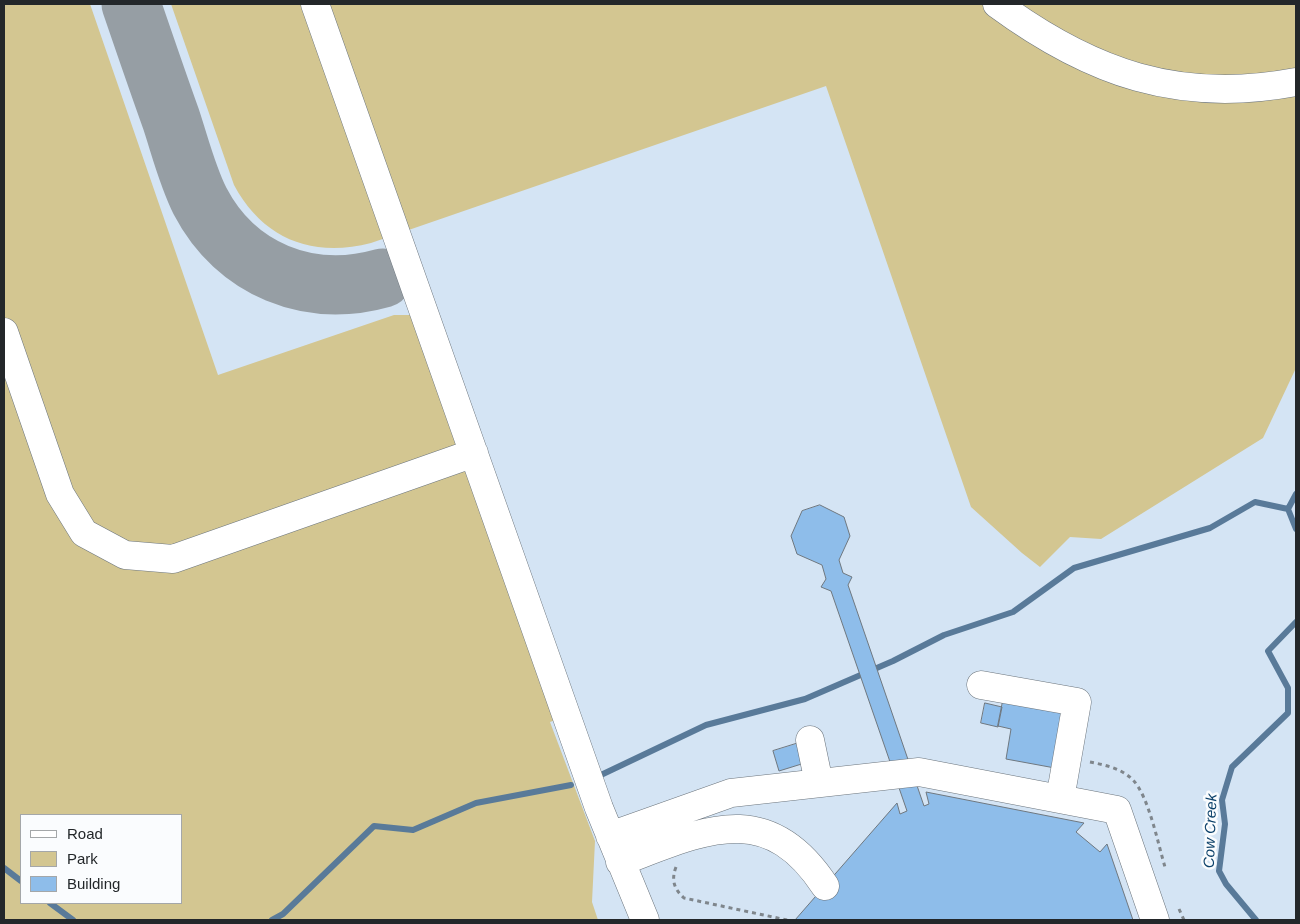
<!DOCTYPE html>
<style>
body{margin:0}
#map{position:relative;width:1300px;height:924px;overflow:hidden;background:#e6f0fa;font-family:Arial,sans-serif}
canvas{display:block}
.frame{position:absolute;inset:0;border:5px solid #23272a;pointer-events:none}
.legend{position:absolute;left:20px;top:814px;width:162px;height:90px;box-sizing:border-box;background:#fafcfe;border:1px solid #a4a7a9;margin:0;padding:6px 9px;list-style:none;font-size:15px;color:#23272a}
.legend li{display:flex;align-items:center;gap:10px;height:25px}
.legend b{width:25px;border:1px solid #a4a7a9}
</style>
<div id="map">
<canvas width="1300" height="924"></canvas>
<div class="frame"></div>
<ul class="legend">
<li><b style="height:6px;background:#fff"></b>Road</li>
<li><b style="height:14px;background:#d3c691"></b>Park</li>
<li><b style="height:14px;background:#8ebdea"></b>Building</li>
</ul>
</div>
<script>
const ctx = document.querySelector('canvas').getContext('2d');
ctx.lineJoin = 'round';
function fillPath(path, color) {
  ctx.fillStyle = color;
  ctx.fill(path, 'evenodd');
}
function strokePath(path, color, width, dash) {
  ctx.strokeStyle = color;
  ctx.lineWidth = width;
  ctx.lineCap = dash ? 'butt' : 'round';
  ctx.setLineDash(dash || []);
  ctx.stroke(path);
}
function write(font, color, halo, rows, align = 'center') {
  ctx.font = font + ' Arial,sans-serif';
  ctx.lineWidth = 5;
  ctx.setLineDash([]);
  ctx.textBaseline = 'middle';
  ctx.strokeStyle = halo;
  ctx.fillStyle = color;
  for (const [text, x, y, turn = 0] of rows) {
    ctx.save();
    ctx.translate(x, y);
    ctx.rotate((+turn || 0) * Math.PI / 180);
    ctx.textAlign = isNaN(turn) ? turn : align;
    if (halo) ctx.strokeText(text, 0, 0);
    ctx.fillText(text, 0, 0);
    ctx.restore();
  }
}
fillPath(new Path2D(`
 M4,4H1296V920H4ZM21,815H181V903H21Z`), '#d4e4f4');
fillPath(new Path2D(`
 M4,4H90L218,375L394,315H411L556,720L550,722L595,841L592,902L598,920H4ZM21,815H181V903H21Z
 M171,4H1296V368L1263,438L1101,539L1070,537L1040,567L1022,553L971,507L826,86L371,243C312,258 263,239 234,185Z`), '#d3c691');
strokePath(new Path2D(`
 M1288,509L1296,529
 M1288,509L1296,494
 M603,774L706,725L805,699L893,661L944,635L1013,612L1074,568L1210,528L1255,502L1288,509
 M4,868L21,881
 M50,903L73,920
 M272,920L283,914L374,826L413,830L476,803L571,785
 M1256,920L1226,884L1219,871L1225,824L1222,800L1232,767L1288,713V688L1268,651L1296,622`), '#597a99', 6);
strokePath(new Path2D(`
 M131,4C144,42 157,80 171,119C180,146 187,175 200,201C236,270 309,299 383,278`), '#969ea4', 59);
const building = new Path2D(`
 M820,505L844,517L850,536L839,560L843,573L852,577L848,585L924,806L929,804L926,792L1084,823L1076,832L1100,852L1107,844L1133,920H795L897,803L900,814L907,811L831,591L821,587L826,579L822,565L797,554L791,536L802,511Z
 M1003,701L1065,713L1055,768L1006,759L1011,729L998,726Z
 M985,703L1002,707L998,727L981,723Z
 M802,742L808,762L779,771L773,751Z`);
fillPath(building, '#8ebdea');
strokePath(building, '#6f7880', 1);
const minor = new Path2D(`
 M315,4L599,808L645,920
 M997,4C1091,73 1179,104 1296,82
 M4,332L60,494L84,533L125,555L173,559L474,453
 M981,685L1077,702L1060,799
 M810,740L819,783
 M610,836L731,793L919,772L1117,810L1155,920
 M620,862C701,832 766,796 825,886`);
strokePath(minor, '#6c757d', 29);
strokePath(new Path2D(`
 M1090,762C1105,765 1121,768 1133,780C1149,797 1158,844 1165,867
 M676,867C671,880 674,889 684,898L787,920
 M1179,909L1184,920`), '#7f868c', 3, [4, 4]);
strokePath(minor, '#fff', 28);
write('italic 15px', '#0c416a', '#fafcfe', [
 ["Cow Creek",1211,831,-88]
]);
</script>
